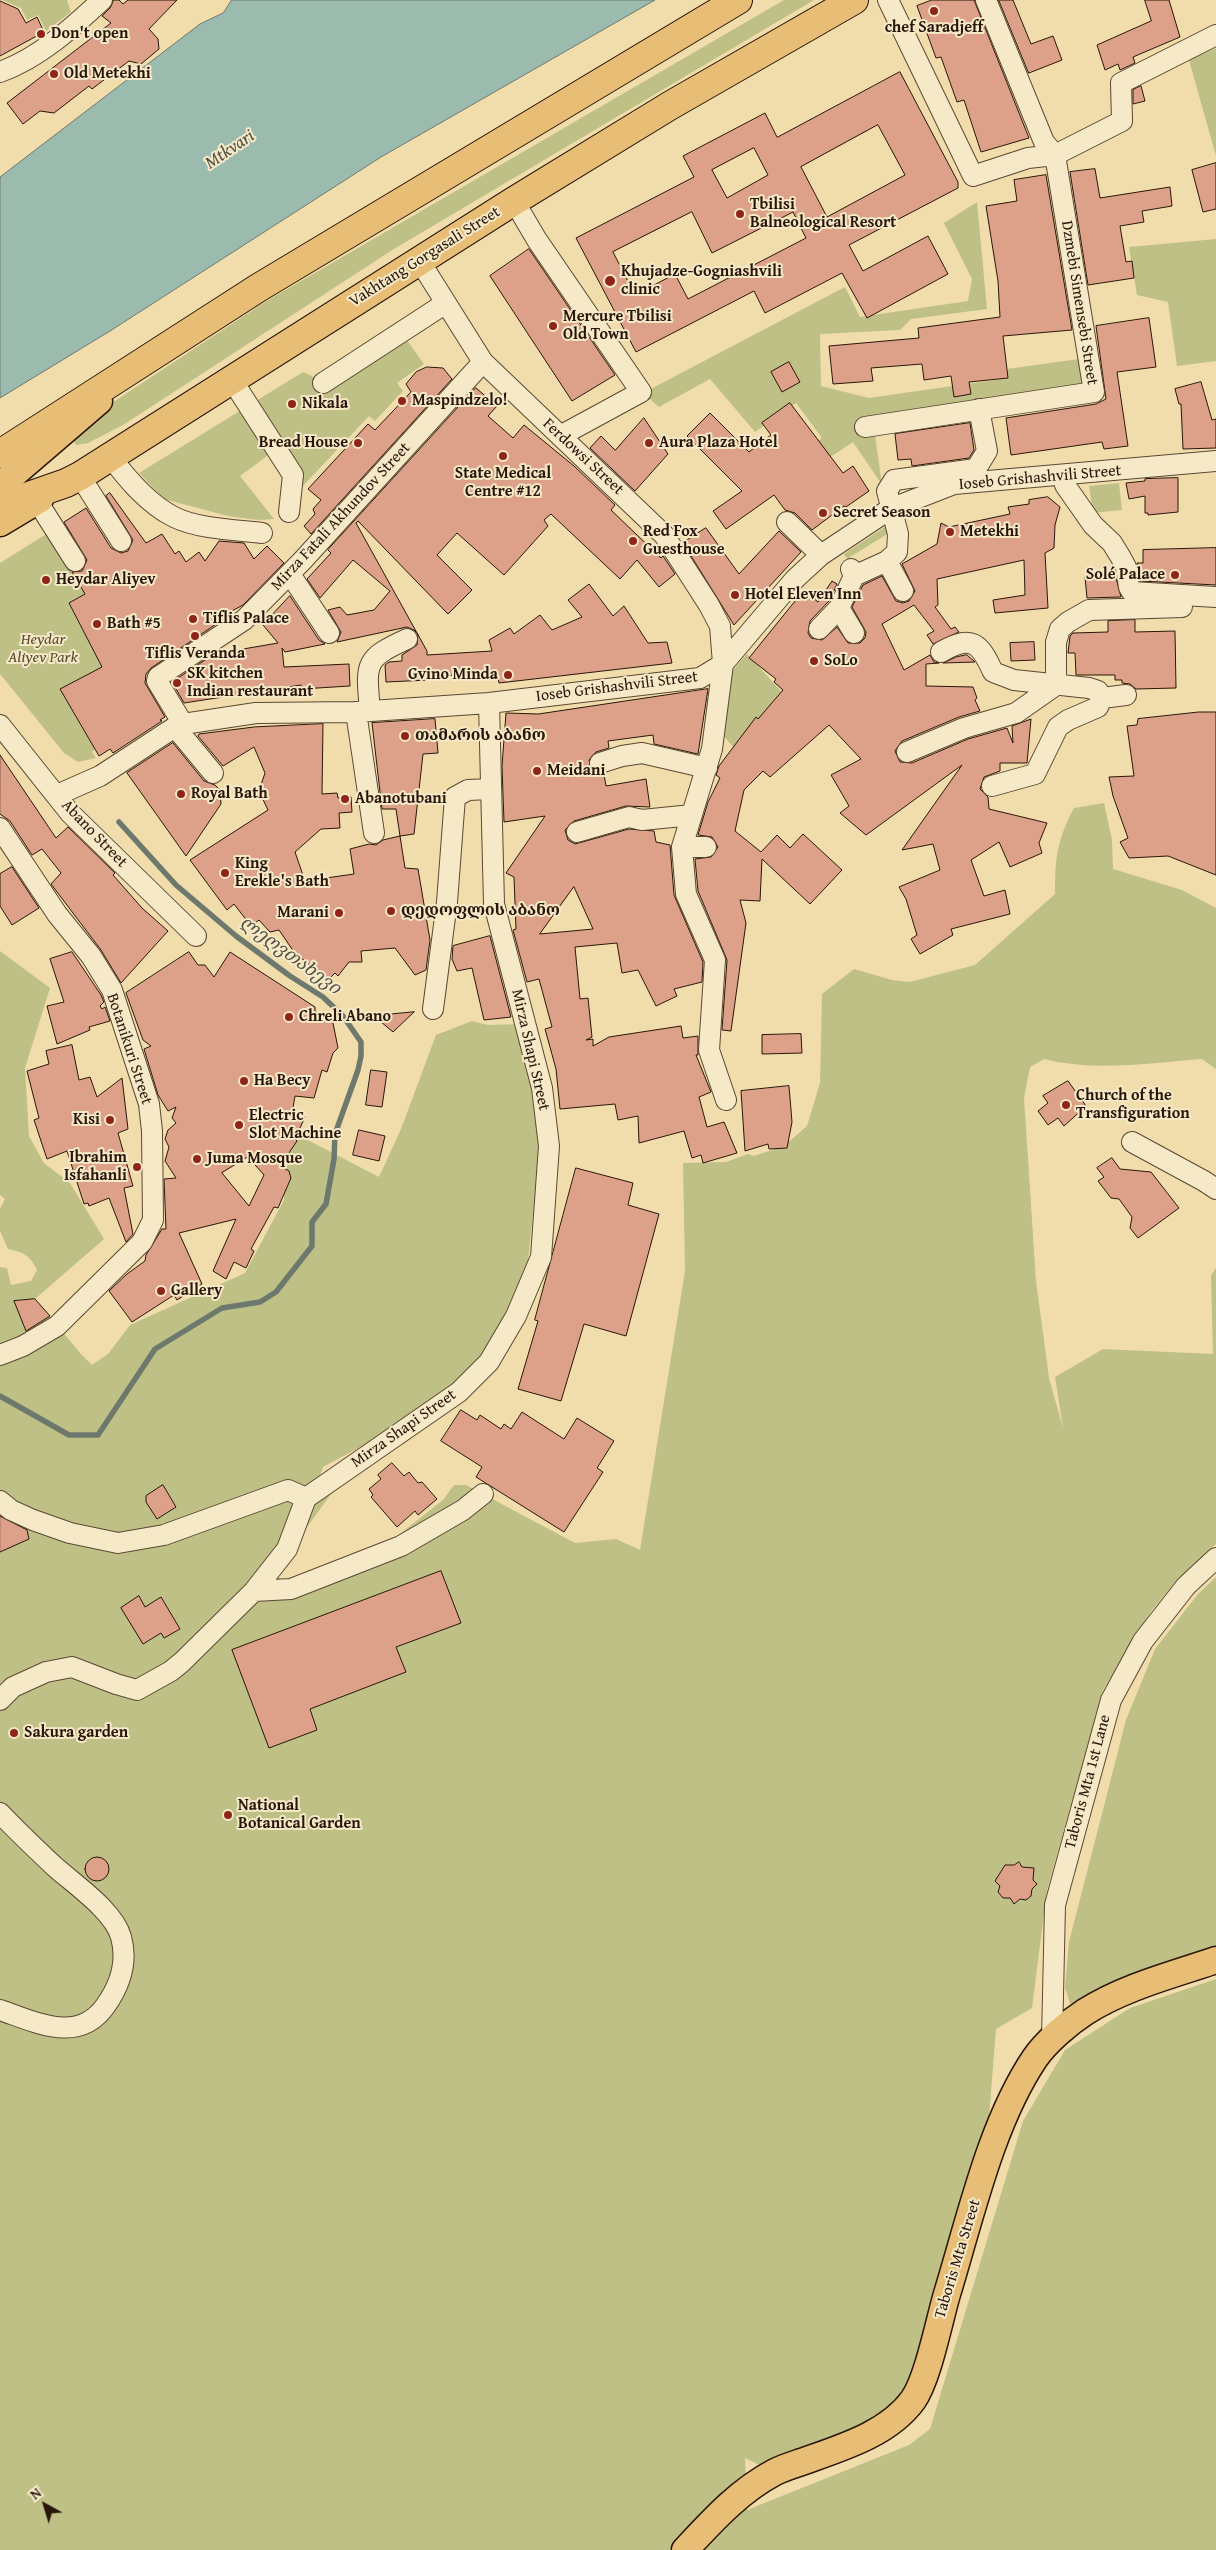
<!DOCTYPE html>
<meta charset="utf-8">
<style>
body{margin:0}
#map{position:relative;width:1216px;height:2550px;overflow:hidden;background:#f1ddab;font-family:"Gentium Book Plus",serif}
canvas{display:block}
.north{position:absolute;left:20px;top:2480px;width:50px;height:50px;-webkit-text-stroke:4px #f6e9c8;paint-order:stroke;rotate:321deg;font-size:14px;font-weight:700;line-height:20px;text-align:center;color:#291609}
.north::after{content:'';display:block;margin:auto;width:18px;height:22px;background:#291609;clip-path:polygon(50% 0,100% 100%,50% 72%,0 100%)}
</style>
<div id="map">
<canvas width="1216" height="2550"></canvas>
<div class="north">N</div>
</div>
<script>
const ctx = document.querySelector('canvas').getContext('2d');
ctx.lineJoin = 'round';
function fillPath(path, color) {
  ctx.fillStyle = color;
  ctx.fill(path, 'evenodd');
}
function strokePath(path, color, width, dash) {
  ctx.strokeStyle = color;
  ctx.lineWidth = width;
  ctx.lineCap = dash ? 'butt' : 'round';
  ctx.setLineDash(dash || []);
  ctx.stroke(path);
}
function write(font, color, halo, rows, align = 'center') {
  ctx.font = font + ' "Gentium Book Plus","Noto Serif Georgian",serif';
  ctx.lineWidth = 4;
  ctx.setLineDash([]);
  ctx.textBaseline = 'middle';
  ctx.strokeStyle = halo;
  ctx.fillStyle = color;
  for (const [text, x, y, turn = 0] of rows) {
    ctx.save();
    ctx.translate(x, y);
    ctx.rotate((+turn || 0) * Math.PI / 180);
    ctx.textAlign = isNaN(turn) ? turn : align;
    if (halo) ctx.strokeText(text, 0, 0);
    ctx.fillText(text, 0, 0);
    ctx.restore();
  }
}
fillPath(new Path2D(`
 M2,0H67L71,12L46,31L38,15L27,20L21,8Z
 M784,0H814L394,249L123,425L88,443L76,445L72,438L77,426L265,302Z
 M1216,48V156L1189,60Z
 M977,202L987,309L911,319L900,330L820,334L821,386L869,398L1008,378L1007,369L1079,359L1083,389L873,421L882,485L853,442L800,477L789,462L822,438L796,403L755,432L710,379L659,407L643,393L845,287L860,317L968,301L972,279L944,223Z
 M1216,239V361L1177,366L1168,302L1137,295L1129,247Z
 M401,332L424,364L397,383L403,391L375,421L369,416L300,489L271,453L240,476L274,519L258,520L228,516L164,499L139,473L303,372L312,376L322,389Z
 M1119,483L1122,510L1093,513L1089,486Z
 M888,525L889,533L850,557L853,567L844,554Z
 M48,533L85,594L69,603L102,667L61,689L95,749L92,752L96,758L78,762L64,753L0,674V563Z
 M747,654L793,704L766,727L757,718L733,747L723,735L732,671Z
 M1104,803L1112,840L1113,869L1182,890L1216,908V1069L1202,1059C1150,1063 1096,1072 1044,1059L1030,1067L1024,1098L1036,1281L1049,1378L1063,1428L1055,1377L1103,1349L1213,1354L1211,1275L1216,1268V1544L1176,1581L1152,1610L1103,1690L1047,1890L1032,2008L996,2029L989,2118L917,2358L897,2404L882,2419L768,2469L745,2458L747,2510L909,2445L930,2429L1023,2121L1065,2050L1130,2008L1216,1979V2550H0V1267L7,1268L11,1285L31,1281L37,1270C31,1256 22,1251 8,1249L0,1231V1209L5,1199L0,1195V951L50,988L25,1068L29,1136L44,1163L70,1183L104,1239L35,1299L81,1354L92,1365L108,1354L130,1325L245,1273L284,1200V1163L298,1135L379,1177L401,1129L436,1035L472,1021L488,1025L525,1024L540,1148L527,1270L485,1353L424,1413L323,1467L319,1478L331,1494L274,1573L284,1582L387,1544L443,1500L454,1485H466L575,1543L616,1539L640,1550L685,1271L683,1163L726,1162L748,1154L754,1156L784,1146L807,1126L820,1083L822,994L854,969L892,980L910,982L975,965L1055,894C1055,858 1057,840 1074,808Z
 M1216,1577V1947L1097,1992L1070,2004L1065,1987L1069,1942L1126,1720L1155,1649L1198,1594Z`), '#bec086');
const water = new Path2D(`
 M232,0H655L381,157L110,331L0,398V177L200,24L223,13Z`);
fillPath(water, '#9cbbaf');
strokePath(water, '#6e796d', 1);
strokePath(new Path2D(`
 M0,1396L69,1435H98L155,1349L222,1308L260,1302L276,1292L312,1246V1222L326,1204L334,1159L335,1134L358,1070L361,1056V1042L343,1016L323,997L290,976L236,936L176,885L119,822`), '#6e796d', 5.5);
const building = new Path2D(`
 M114,0H119L123,4L128,0H177L149,29L158,39L159,49L141,64L129,61L92,89L89,86L54,113L40,111L23,124L7,103L111,23L102,16L110,8Z
 M932,0H974L1029,138L981,152L964,100L957,102L941,57L936,58L917,6Z
 M999,0H1013L1031,44L1053,36L1062,60L1029,73Z
 M1145,0H1169L1180,37L1133,57L1135,63L1120,70L1118,64L1105,70L1097,45L1151,21Z
 M0,1L18,9L26,23L37,17L44,32L0,56Z
 M900,72L958,182V188L849,245L863,271L928,236L948,274L867,318L842,273L765,313L754,291L636,352L576,238L694,177L683,156L765,113L777,137ZM878,125L905,175L827,217L801,167ZM754,148L768,175L727,198L712,170ZM692,212L712,253L793,212L806,238L688,299L675,274L635,295L613,252Z
 M1141,86L1145,101L1133,104V90Z
 M1216,163V209L1203,212L1192,170Z
 M1095,169L1100,198L1170,187L1172,206L1142,211L1144,222L1120,226L1126,262L1132,261L1134,278L1088,285L1070,172Z
 M1046,175L1072,330L1003,336L1008,378L969,382L971,394L954,397L951,376L924,380L922,364L871,368L873,381L833,384L829,346L919,338L918,328L1000,317L998,281L986,206L1017,201L1014,180Z
 M529,249L615,375L572,401L490,276Z
 M1149,318L1156,367L1117,372L1128,446L1104,449L1102,442L1011,455L1006,418L1096,404L1106,399L1096,326Z
 M789,362L800,382L782,392L771,372Z
 M427,367L443,368L452,379L311,534L304,526L315,514L313,509L321,500L308,489L368,424L375,430L411,392L406,384L416,372Z
 M1201,382L1212,420L1216,419V448L1183,449L1181,404H1179L1175,389Z
 M476,388L497,406L488,416L513,438L524,425L574,466L615,505L611,510L661,558L663,556L675,574L659,587L637,560L620,579L551,514L544,520L548,526L504,575L457,533L437,555L472,590L448,614L358,521L356,523L427,651V655L492,651L489,640L510,628L514,634L540,615L552,630L582,617L568,600L589,584L613,616L624,606L648,643L667,642L672,663L499,683L497,672L428,677L429,680L386,682L385,665L389,662L402,661V655L417,645L418,634L414,630L407,627L337,642L341,632L328,610L340,607L347,615L374,610L390,591L353,560L320,598L307,579L331,553L328,550Z
 M790,403L843,473L853,466L869,491L846,507L844,506L812,530L795,513L785,510L774,495L726,529L713,511L742,491L687,436L710,413L749,452L771,435L762,423Z
 M644,418L668,454L635,491L590,448L601,436L615,450Z
 M970,423L974,450L969,458L912,466L911,459L898,460L895,434Z
 M1178,478V512L1148,515V513H1145V496L1129,499L1126,483L1145,481V479Z
 M110,493L146,543L162,534L175,554L179,551L186,562L199,552L205,561L219,541L244,543L254,559L267,546L284,563L243,605L230,612L231,614L151,668L146,674L145,683L165,717L160,720L162,721L113,753L110,749L99,756L60,689L102,667L69,603L85,594L72,572L82,571L87,560L64,522L86,508L111,548L121,553L128,551L133,540L106,496Z
 M1048,497L1060,507L1055,525L1054,548L1045,553L1048,608L995,613L993,600L1025,595L1024,560L937,579L938,605L935,607L951,629L955,627L959,632L933,644L927,635L934,631L914,605L882,624L904,670L930,655L934,662L939,663L926,664V686L973,687L977,698L975,700L980,711L959,717L902,741L895,751L900,762L912,763L968,739L1007,728L1013,743L1012,726L1031,719L1027,763H1000V771L984,777L980,789L988,797L989,809L1047,823L1039,843L1042,853L1010,867L999,842L971,860L984,896L1005,890L1010,914L951,929L953,935L920,954L911,939L917,935L906,899L899,887L940,870L933,844L902,850L962,765L866,835L840,813L849,806L831,775L861,759L829,725L770,777L763,771L744,790L735,831L761,852L777,835L790,848L803,834L842,870L810,904L762,859L760,901L740,900L746,923L731,1031L722,1030L727,960L698,891L695,859L711,857L718,847L712,837L698,835L708,802L720,778L716,775L719,766L756,717L758,719L783,690L774,682L776,679L749,658L804,590L818,602L832,581L837,584L829,601L810,621L808,633L811,638L822,640L837,627L848,643H860L865,638L866,632L852,607L863,585L882,576L896,601L903,603L909,601L915,591L902,564L937,544L941,523L949,527L1010,514L1008,507L1029,504V500Z
 M706,528L739,574L779,531L801,552L734,625L683,543Z
 M1216,548V585L1140,581L1137,563H1143V550Z
 M1115,574L1121,597L1087,598L1085,577Z
 M290,596L319,640L325,644L285,652L282,648L284,667L349,664L350,686L301,689V685L184,703L172,682L214,654L278,643L263,625Z
 M1135,620V632L1175,631L1176,688L1136,689L1130,684L1122,683V680H1115V675H1076L1075,653H1068L1070,636L1073,633L1108,632V621Z
 M1034,642L1035,660L1011,661L1010,643Z
 M967,655L975,662L943,663L956,657Z
 M708,689L698,754L654,744L653,735L608,741L609,748L596,752L589,760L592,771L604,774L606,786L646,779L650,807L626,806L574,821L565,830L568,840L575,844L629,829L654,831L656,842L670,845L674,895L703,962L702,982L674,989L677,996L656,1006L638,970L622,973L617,943L575,947L580,999L588,998L592,1037L586,1040L593,1039V1046L609,1037L681,1026L683,1038L698,1036V1055H696L711,1092L699,1097L707,1127L724,1122L737,1153L703,1163L701,1155L692,1158L684,1131L639,1143L638,1116L618,1120L615,1104L560,1109L556,1069L545,1029L552,1027L539,979L527,982L513,930L516,929L514,877L506,873L545,816L504,822L502,766L506,713L538,714ZM574,887L593,929L540,934Z
 M1199,712H1216V875L1168,856L1129,858L1120,842L1128,838L1113,796L1109,777L1134,776L1127,726L1137,725L1138,719Z
 M435,719L438,753L423,754L414,834L400,836L396,809H382L372,723Z
 M323,724L322,794L337,793L338,798L351,797L352,812L339,813L340,828L321,829L295,852L305,881L354,874L350,849L369,844L376,845L383,840L400,836L405,868L418,869L430,940L426,970L415,975L395,948L361,951L362,962H349L338,976L335,973L328,980L294,952L279,930L270,932L259,920L251,926L234,904L227,910L190,860L268,810L259,791L265,773L254,747L223,766L198,736L199,734L254,727Z
 M173,743L204,781L215,785L220,790L221,804L186,856L127,773Z
 M0,755L56,838L68,827L115,873L113,875L142,908L168,931L121,983L101,950L51,884L61,873L42,849L32,855L10,821L0,814Z
 M12,867L39,908L12,925L0,906V874Z
 M490,936L511,1017L484,1020L472,968L457,971L452,959L453,946Z
 M72,952L101,995L104,1002L100,1006L102,1009L105,1007L110,1021L89,1027L90,1030L57,1044L47,1006L64,1002L50,959Z
 M189,952L198,965H205L214,977L230,952L315,1007V1011L333,1023L338,1048L333,1053L327,1072L322,1070L314,1098L295,1096L292,1114L305,1117L295,1139L297,1141L280,1166L289,1171L291,1178L278,1208L274,1207L251,1249L254,1251L246,1268L234,1262L226,1279L213,1271L236,1219L179,1233L202,1284L177,1300L174,1295L132,1322L109,1291L127,1274L145,1261L146,1255L162,1229H166L164,1179L176,1178L165,1161L169,1147L165,1139L168,1130L176,1123L172,1118L176,1107L168,1111L158,1095L144,1049L151,1046L143,1040L126,993ZM248,1157L264,1175L249,1206L222,1173Z
 M414,1012L393,1032L374,1016Z
 M801,1034L802,1053L762,1054V1035Z
 M72,1045L79,1080L90,1077L97,1097L122,1078L128,1129L118,1133L133,1186L124,1188L133,1234L126,1242L109,1198L89,1206L88,1203L84,1204L67,1151L47,1159L34,1120L39,1118L27,1071L49,1064L46,1051Z
 M371,1070L387,1072L382,1107L366,1105Z
 M1068,1081L1086,1106L1064,1126L1058,1118L1048,1125L1038,1111L1048,1103L1043,1096Z
 M789,1086L792,1122L787,1148L769,1149L768,1144L745,1151L741,1091Z
 M359,1130L385,1136L379,1161L353,1155Z
 M1112,1158L1120,1169L1151,1172L1179,1208L1138,1238L1130,1228L1132,1217L1119,1199L1111,1198L1098,1181L1104,1177L1097,1168Z
 M576,1168L633,1183L628,1205L659,1214L626,1336L584,1324L561,1401L518,1389L538,1321L535,1320Z
 M35,1299L50,1316L26,1331L14,1301Z
 M461,1410L477,1420L480,1415L501,1429L504,1424L511,1429L522,1412L564,1439L577,1418L614,1441L597,1468L603,1472L564,1532L476,1477L482,1467L441,1441Z
 M392,1463L404,1476L409,1472L418,1483L422,1482L437,1499L418,1515L415,1511L397,1527L371,1497L373,1495L369,1489L381,1479L378,1475Z
 M163,1485L176,1507L157,1519L146,1502V1496Z
 M0,1516L27,1530L29,1539L0,1552Z
 M441,1571L461,1623L396,1647L406,1672L310,1709L317,1730L269,1748L232,1650Z
 M139,1596L145,1607L161,1597L180,1629L164,1638L161,1633L143,1644L121,1608Z
 M85 1869a12 12 0 1 1 24 0a12 12 0 1 1-24 0Z
 M1019,1862L1022,1867L1034,1868L1033,1880L1037,1884L1032,1889L1031,1896L1026,1900L1020,1899L1014,1904L1010,1898H1003L998,1892L1000,1886L995,1881L1005,1865H1014Z`);
fillPath(building, '#dda189');
strokePath(building, '#291609', 1);
const minor = new Path2D(`
 M888,0L973,176L1028,158L1055,155L1122,121L1121,83L1216,35
 M0,72C39,58 72,28 102,0
 M514,201L537,240L641,392L560,436
 M419,260L483,362L664,535L709,605L720,626L723,664L712,749L682,847L686,894L715,960L709,1050L726,1100
 M232,380L293,475L289,512
 M323,383L446,303
 M865,427L1094,392L1055,155L1044,142L986,0
 M110,456C127,479 148,504 174,517C198,529 236,530 262,533
 M1064,475L1065,485L1093,525L1112,543L1120,556L1126,567L1129,587L1132,592L1216,597
 M80,476L121,541
 M37,501L75,561
 M787,522L821,555
 M887,561L903,591
 M851,569L854,576L887,561L897,552L898,534L887,491L894,480L976,469L987,451L979,409
 M290,574L329,633
 M839,608L854,633
 M819,629L839,608L854,576
 M941,652C972,634 980,643 993,672L1014,680L1089,688L1098,691L1102,698
 M1056,685V642L1060,629L1068,622L1089,610L1182,607
 M1102,698L1126,695
 M370,711C366,664 363,659 407,639
 M356,712L374,833
 M183,724L157,681L158,677L244,620L303,560L483,362
 M0,725L70,813L196,936
 M175,727L213,773
 M907,752L964,728L1016,713L1056,685
 M600,763L622,756L642,753L707,768
 M992,786L1035,774L1058,727L1068,720L1098,707L1102,698
 M57,795L100,776L175,727L183,724L256,713L356,712L489,703L700,678L723,664L795,579L821,555L890,509L954,484L1216,461
 M0,828L57,914L91,956L112,990L149,1104L152,1131L153,1220L142,1242L57,1326L23,1346L0,1355
 M577,832L629,817L642,820L692,815
 M682,847H706
 M433,1009L447,902L455,797L468,790L491,789
 M1132,1142L1204,1181L1216,1189
 M0,1501L11,1510L33,1520L70,1533L118,1543L164,1535L288,1490L306,1498
 M254,1591L291,1589L401,1546L463,1510L483,1494
 M0,1700L13,1687L46,1672L72,1667L116,1684L137,1690L171,1671L182,1662L254,1591L287,1549L306,1498L459,1392L489,1362L516,1316L541,1257L549,1146L542,1088L494,904L489,703
 M0,1813C17,1831 36,1849 54,1866C74,1884 114,1911 121,1937C128,1962 120,1985 106,2005C79,2045 36,2022 0,2010
 M1052,2040L1055,1905L1111,1700L1143,1641L1186,1586L1216,1558`);
const major = new Path2D(`
 M0,486L99,401
 M0,523L40,499
 M685,2550C713,2520 739,2491 775,2472C785,2467 796,2464 807,2460C844,2447 889,2433 913,2400C928,2379 939,2321 947,2294C970,2219 991,2123 1035,2058C1046,2042 1068,2023 1085,2012C1124,1987 1172,1975 1216,1960`);
const highway = new Path2D(`
 M0,454L258,288L738,0
 M0,506L66,483L80,476L514,201L671,105L854,0`);
strokePath(minor, '#5b4832', 22);
strokePath(major, '#291609', 29);
strokePath(highway, '#291609', 30);
strokePath(minor, '#f6e9c8', 20);
strokePath(major, '#e8be76', 26);
strokePath(highway, '#e8be76', 28);
for (const [x, y, r, color] of [
 [934,11,5,"#8f2418"],
 [41,34,5,"#8f2418"],
 [54,74,5,"#8f2418"],
 [740,214,5,"#8f2418"],
 [610,281,6,"#8f2418"],
 [553,326,5,"#8f2418"],
 [402,401,5,"#8f2418"],
 [292,404,5,"#8f2418"],
 [358,443,5,"#8f2418"],
 [649,443,5,"#8f2418"],
 [503,456,5,"#8f2418"],
 [823,513,5,"#8f2418"],
 [950,532,5,"#8f2418"],
 [633,541,5,"#8f2418"],
 [1175,575,5,"#8f2418"],
 [46,580,5,"#8f2418"],
 [735,595,5,"#8f2418"],
 [193,619,5,"#8f2418"],
 [97,624,5,"#8f2418"],
 [195,636,5,"#8f2418"],
 [814,661,5,"#8f2418"],
 [508,675,5,"#8f2418"],
 [177,683,5,"#8f2418"],
 [405,736,5,"#8f2418"],
 [537,771,5,"#8f2418"],
 [181,794,5,"#8f2418"],
 [345,799,5,"#8f2418"],
 [225,873,5,"#8f2418"],
 [391,911,5,"#8f2418"],
 [339,913,5,"#8f2418"],
 [289,1017,5,"#8f2418"],
 [244,1081,5,"#8f2418"],
 [1066,1105,5,"#8f2418"],
 [110,1120,5,"#8f2418"],
 [239,1125,5,"#8f2418"],
 [197,1159,5,"#8f2418"],
 [137,1167,5,"#8f2418"],
 [161,1291,5,"#8f2418"],
 [14,1733,5,"#8f2418"],
 [228,1815,5,"#8f2418"]
]) {
  const dot = new Path2D();
  dot.arc(x, y, r, 0, 2 * Math.PI);
  ctx.fillStyle = color;
  ctx.fill(dot);
  strokePath(dot, '#f6e9c8', 2);
}
write('bold 16px', '#291609', '#f6e9c8', [
 ["chef Saradjeff",934,28,"center"],
 ["Don't open",51,34],
 ["Old Metekhi",64,74],
 ["Tbilisi",750,205],
 ["Balneological Resort",750,223],
 ["Khujadze-Gogniashvili",621,272],
 ["clinic",621,290],
 ["Mercure Tbilisi",563,317],
 ["Old Town",563,335],
 ["Maspindzelo!",412,401],
 ["Nikala",302,404],
 ["Bread House",348,443,"right"],
 ["Aura Plaza Hotel",659,443],
 ["State Medical",503,474,"center"],
 ["Centre #12",503,492,"center"],
 ["Secret Season",833,513],
 ["Red Fox",643,532],
 ["Guesthouse",643,550],
 ["Metekhi",960,532],
 ["Solé Palace",1165,575,"right"],
 ["Heydar Aliyev",56,580],
 ["Hotel Eleven Inn",745,595],
 ["Tiflis Palace",203,619],
 ["Bath #5",107,624],
 ["Tiflis Veranda",195,654,"center"],
 ["SoLo",824,661],
 ["SK kitchen",187,674],
 ["Indian restaurant",187,692],
 ["Gvino Minda",498,675,"right"],
 ["თამარის აბანო",415,736],
 ["Meidani",547,771],
 ["Royal Bath",191,794],
 ["Abanotubani",355,799],
 ["King",235,864],
 ["Erekle's Bath",235,882],
 ["დედოფლის აბანო",401,911],
 ["Marani",329,913,"right"],
 ["Chreli Abano",299,1017],
 ["На Весу",254,1081],
 ["Church of the",1076,1096],
 ["Transfiguration",1076,1114],
 ["Electric",249,1116],
 ["Slot Machine",249,1134],
 ["Kisi",100,1120,"right"],
 ["Ibrahim",127,1158,"right"],
 ["Isfahanli",127,1176,"right"],
 ["Juma Mosque",207,1159],
 ["Gallery",171,1291],
 ["Sakura garden",24,1733],
 ["National",238,1806],
 ["Botanical Garden",238,1824]
], 'left');
write('16px', '#291609', '#f6e9c8', [
 ["Vakhtang Gorgasali Street",425,257,-32],
 ["Dzmebi Simensebi Street",1079,303,81],
 ["Ferdowsi Street",583,457,43],
 ["Ioseb Grishashvili Street",1040,478,-5],
 ["Mirza Fatali Akhundov Street",341,517,-47],
 ["Ioseb Grishashvili Street",617,687,-7],
 ["Abano Street",94,834,46],
 ["Botanikuri Street",129,1049,72],
 ["Mirza Shapi Street",530,1050,77],
 ["Mirza Shapi Street",404,1429,-35],
 ["Taboris Mta 1st Lane",1088,1782,-75],
 ["Taboris Mta Street",958,2259,-73]
]);
write('italic 16px', '#56492e', '#f6e9c8', [
 ["Heydar",43,640],
 ["Aliyev Park",43,658]
]);
write('italic 18px', '#515043', '#f6e9c8', [
 ["Mtkvari",230,150,-34],
 ["ლეღვთახევი",290,956,36]
]);
</script>
